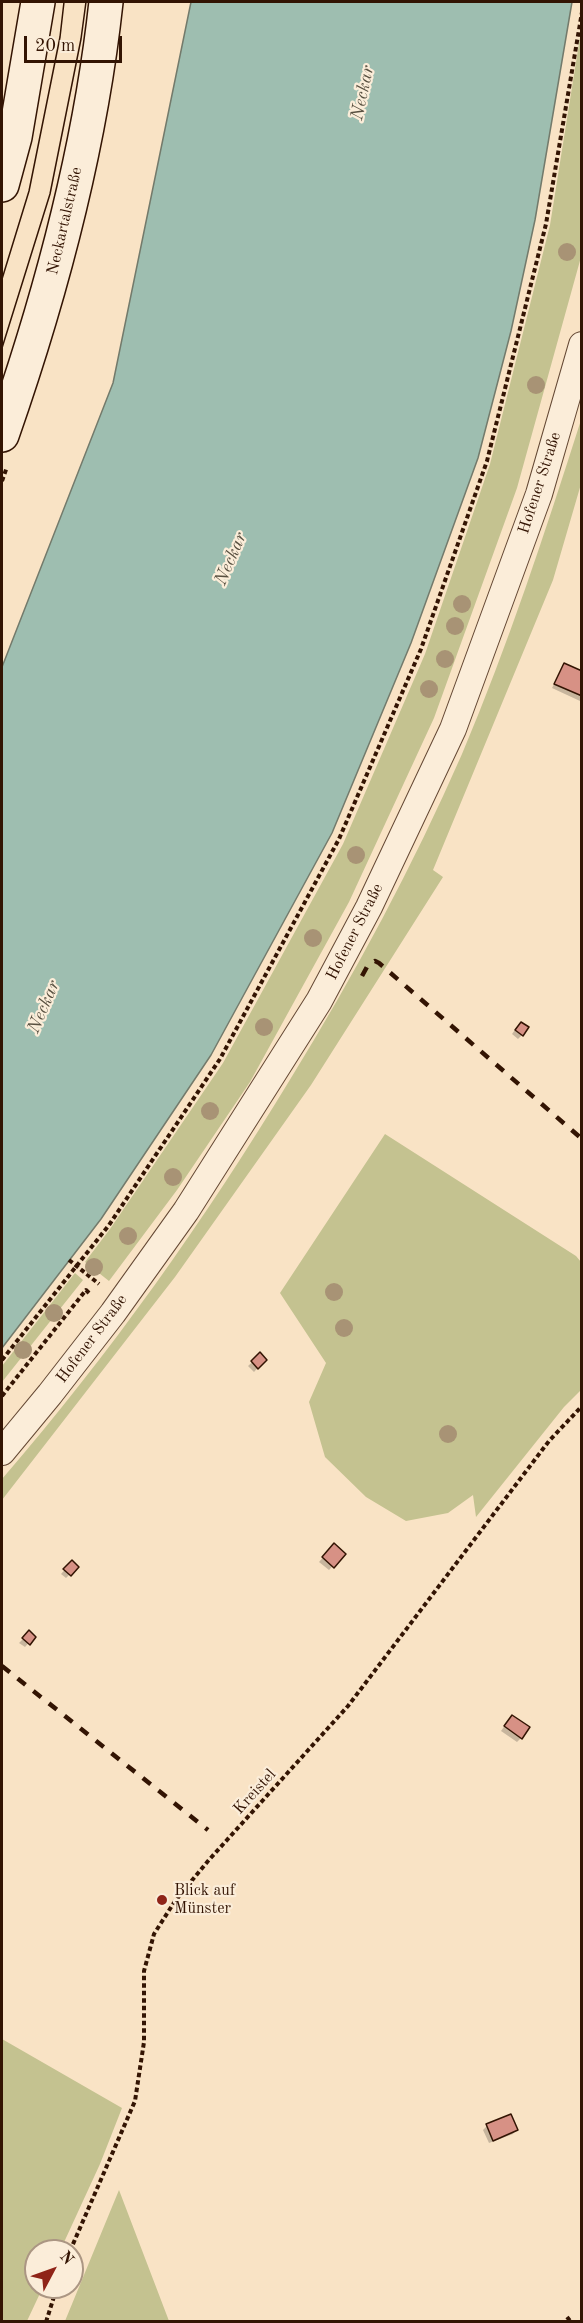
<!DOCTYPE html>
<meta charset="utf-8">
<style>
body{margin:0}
#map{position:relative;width:583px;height:2323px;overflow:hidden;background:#f9e3c5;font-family:"Old Standard TT",serif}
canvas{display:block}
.frame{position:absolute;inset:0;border:3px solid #331403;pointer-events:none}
.north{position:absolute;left:24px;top:2239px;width:60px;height:60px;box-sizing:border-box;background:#fbedd9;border:2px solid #ab9683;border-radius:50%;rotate:49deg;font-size:16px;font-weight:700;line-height:24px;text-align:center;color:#331403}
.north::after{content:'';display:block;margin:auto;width:21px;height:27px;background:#8f2418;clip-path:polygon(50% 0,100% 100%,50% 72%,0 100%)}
.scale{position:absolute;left:24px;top:36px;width:98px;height:27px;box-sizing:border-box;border:3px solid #331403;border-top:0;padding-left:8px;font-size:18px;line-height:21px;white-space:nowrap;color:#331403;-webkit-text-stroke:4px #fbedd9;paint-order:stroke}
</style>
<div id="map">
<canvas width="583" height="2323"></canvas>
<div class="frame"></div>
<div class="north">N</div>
<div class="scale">20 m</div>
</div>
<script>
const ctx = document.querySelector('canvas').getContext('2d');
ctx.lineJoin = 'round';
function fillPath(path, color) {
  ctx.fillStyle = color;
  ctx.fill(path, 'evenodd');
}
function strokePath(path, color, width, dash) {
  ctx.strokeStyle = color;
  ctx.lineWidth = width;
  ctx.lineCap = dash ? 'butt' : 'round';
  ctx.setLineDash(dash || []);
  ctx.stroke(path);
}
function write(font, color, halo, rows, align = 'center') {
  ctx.font = font + ' "Old Standard TT",serif';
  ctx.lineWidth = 4.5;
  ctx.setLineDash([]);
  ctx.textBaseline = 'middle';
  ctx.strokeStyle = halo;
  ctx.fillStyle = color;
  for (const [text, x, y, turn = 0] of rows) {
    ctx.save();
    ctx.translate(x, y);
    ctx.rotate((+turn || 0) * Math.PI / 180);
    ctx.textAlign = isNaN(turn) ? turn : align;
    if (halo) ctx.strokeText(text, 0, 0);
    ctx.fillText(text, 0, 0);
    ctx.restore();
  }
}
fillPath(new Path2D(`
 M581,31V257L517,488L434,718L349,902L250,1082L177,1190L109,1281L85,1262L110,1229L223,1063L343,844L425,654L490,464L550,225Z
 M581,420V484L553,580L433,870L443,877L311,1085L175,1277L2,1500V1479C110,1354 205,1220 291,1078C355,974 413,866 462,754C508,645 545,533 581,420Z
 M385,1134L576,1256L581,1262V1390L564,1407L476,1517L473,1495L448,1513L406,1521L366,1497L325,1457L309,1402L326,1363L280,1293Z
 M75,1273L83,1280L2,1382V1366Z
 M2,2039L122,2108L100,2164L60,2251H36V2287H43L27,2321H2Z
 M119,2190L169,2321H65Z`), '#c4c290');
const water = new Path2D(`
 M191,2H572L535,220L511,331L478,458L411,643L332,833L211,1055L101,1219L2,1348V667L113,383Z`);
fillPath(water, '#9ebeb0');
strokePath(water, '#737a6b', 1.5);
fillPath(new Path2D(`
 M564,665L582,673L580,701L552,688Z
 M517,1027L522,1035L518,1039L512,1034Z
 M260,1355L265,1360L254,1372L248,1366Z
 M334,1545L344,1554L329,1570L319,1562Z
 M72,1562L77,1567L66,1578L61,1574Z
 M29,1633L34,1637L25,1647L19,1643Z
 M508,1721L521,1738L517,1742L501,1731Z
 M487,2126L516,2130L513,2134L489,2143L483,2130Z`), '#0003');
const building = new Path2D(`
 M564,663L582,671V696L554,684Z
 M521,1022L529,1027L523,1036L515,1030Z
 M260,1352L267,1360L258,1369L251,1361Z
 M334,1543L346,1554L334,1568L322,1557Z
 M72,1560L79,1567L71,1576L63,1569Z
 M29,1630L36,1637L30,1645L22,1638Z
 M512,1715L530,1727L522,1739L504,1726Z
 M511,2114L518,2130L493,2141L486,2124Z`);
fillPath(building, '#d79185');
strokePath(building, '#331403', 1.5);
const minor = new Path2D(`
 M2,1452L50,1394L113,1313L186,1211L319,1001L369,907L453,729L539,494L582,345`);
const secondary = new Path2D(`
 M2,185L15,137L38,2
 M2,435C51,295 90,150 106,2`);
strokePath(minor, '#644834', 28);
strokePath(secondary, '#331403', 36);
strokePath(new Path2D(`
 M2,481L7,467
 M69,1260L99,1284
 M2,1360L109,1225L220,1059L339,839L421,649L487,461L546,224L582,12
 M2,1396L86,1290L91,1295
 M70,2251L135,2101L144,2042V1971L154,1934L175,1901L208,1861L348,1706L549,1441L582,1406
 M567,2317L571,2322
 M46,2322L57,2287`), '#331403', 4, [4.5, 3]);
strokePath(minor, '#fbedd9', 26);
strokePath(secondary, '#fbedd9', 33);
strokePath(new Path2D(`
 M2,279L29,191L60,37L64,2
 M2,348L50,194L81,39L86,2`), '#331403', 1.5);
strokePath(new Path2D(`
 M362,976L368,965L375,961L379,963L582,1139
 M2,1666L208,1830`), '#331403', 4.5, [10, 10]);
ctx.fillStyle = '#a89375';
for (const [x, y] of [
 [567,252],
 [536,385],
 [462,604],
 [455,626],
 [445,659],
 [429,689],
 [356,855],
 [313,938],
 [264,1027],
 [210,1111],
 [173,1177],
 [128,1236],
 [94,1267],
 [334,1292],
 [54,1313],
 [344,1328],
 [23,1350],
 [448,1434]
]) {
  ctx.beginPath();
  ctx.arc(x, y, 9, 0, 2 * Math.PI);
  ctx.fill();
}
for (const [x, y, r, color] of [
 [162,1900,6,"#8f2418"]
]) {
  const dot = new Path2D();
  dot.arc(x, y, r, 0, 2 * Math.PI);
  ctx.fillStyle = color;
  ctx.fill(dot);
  strokePath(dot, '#fbedd9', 2);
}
write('16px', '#331403', '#fbedd9', [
 ["Neckartalstraße",65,221,-77],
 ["Hofener Straße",540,483,-72],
 ["Hofener Straße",355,932,-63],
 ["Hofener Straße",92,1339,-53],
 ["Kreistel",255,1792,-48]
]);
write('16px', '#331403', '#fbedd9', [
 ["Blick auf",174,1891],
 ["Münster",174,1909]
], 'left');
write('italic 18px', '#585040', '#fbedd9', [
 ["Neckar",363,93,-78],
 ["Neckar",231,559,-67],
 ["Neckar",44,1007,-67]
]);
</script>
